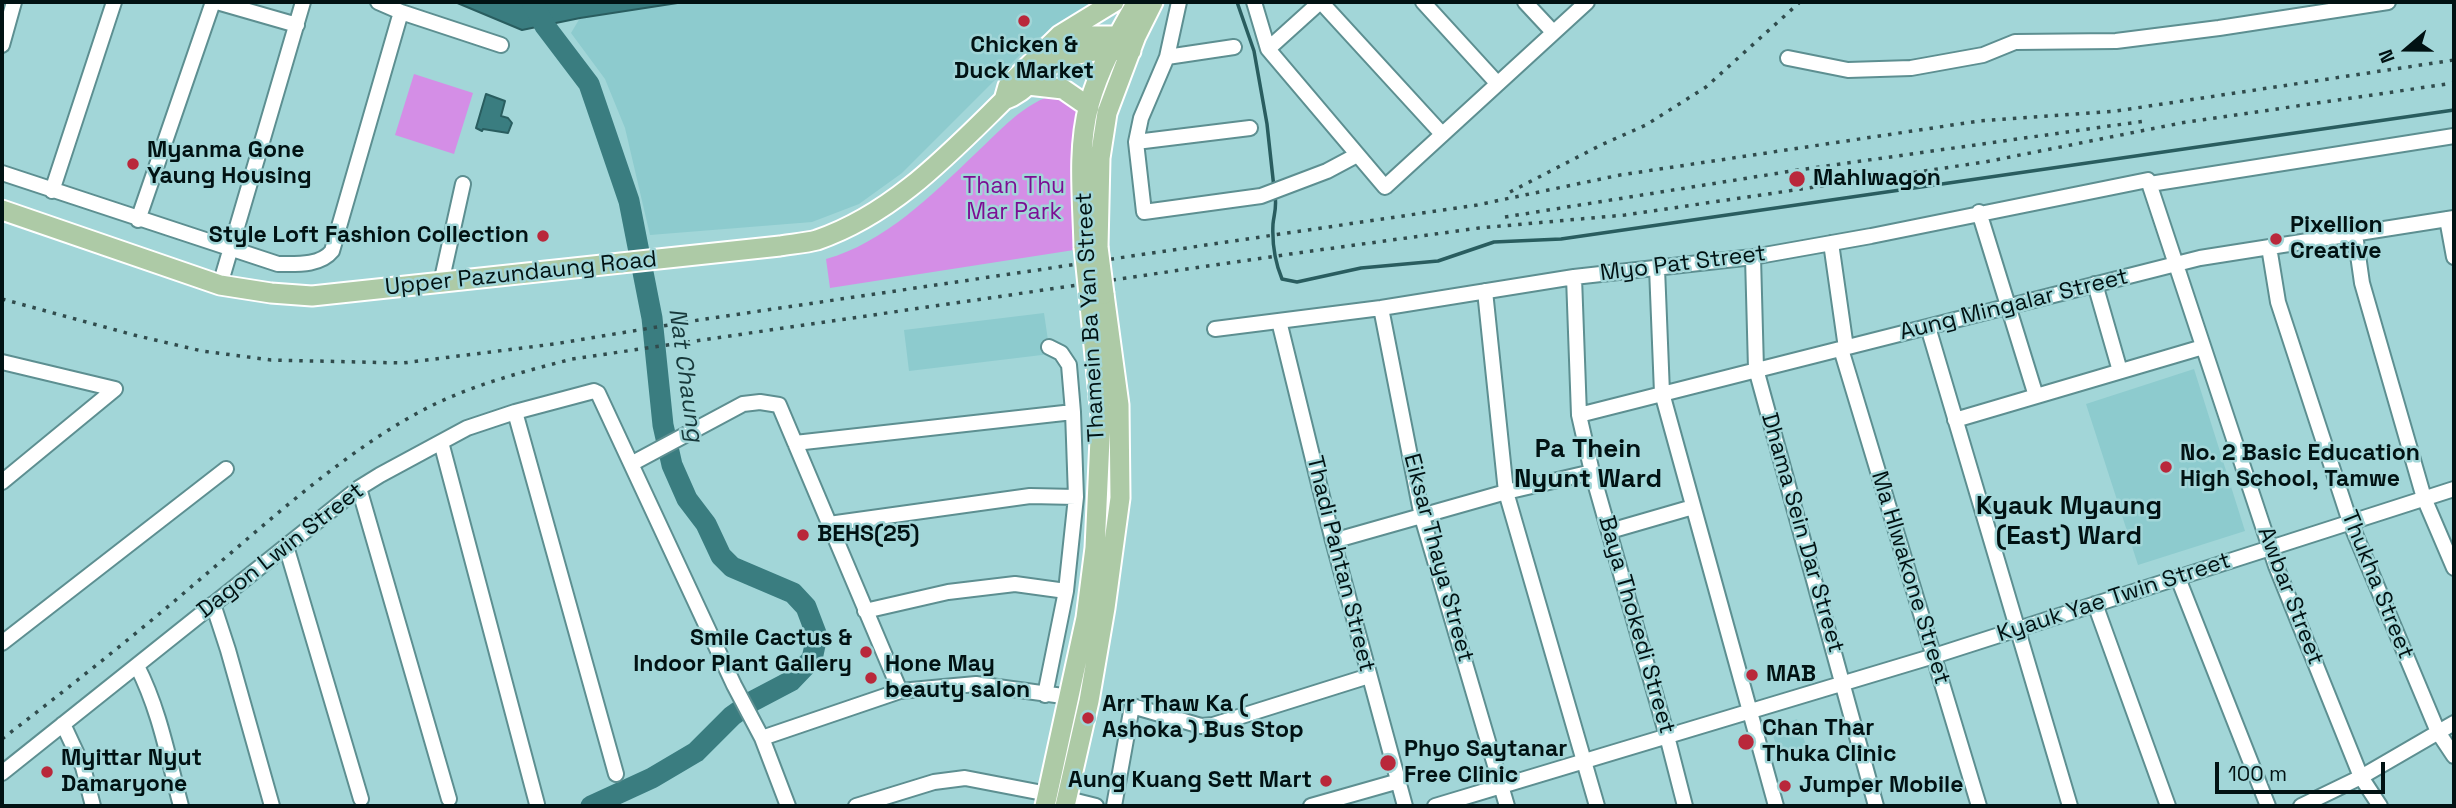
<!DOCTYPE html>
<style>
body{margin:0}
#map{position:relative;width:2456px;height:808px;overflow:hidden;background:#a2d6d8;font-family:"Space Grotesk",sans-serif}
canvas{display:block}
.frame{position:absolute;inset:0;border:4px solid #011213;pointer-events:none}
.north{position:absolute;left:2372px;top:14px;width:70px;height:70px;-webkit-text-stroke:5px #a2d6d8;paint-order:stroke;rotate:250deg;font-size:19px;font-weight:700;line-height:28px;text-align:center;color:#011213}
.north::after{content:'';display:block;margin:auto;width:24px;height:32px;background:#011213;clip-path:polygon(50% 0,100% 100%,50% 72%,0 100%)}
.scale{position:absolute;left:2215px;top:762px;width:170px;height:32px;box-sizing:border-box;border:4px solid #011213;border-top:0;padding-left:9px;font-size:21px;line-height:24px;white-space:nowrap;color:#011213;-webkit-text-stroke:5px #a2d6d8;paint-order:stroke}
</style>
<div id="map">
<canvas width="2456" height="808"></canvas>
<div class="frame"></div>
<div class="north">N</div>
<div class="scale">100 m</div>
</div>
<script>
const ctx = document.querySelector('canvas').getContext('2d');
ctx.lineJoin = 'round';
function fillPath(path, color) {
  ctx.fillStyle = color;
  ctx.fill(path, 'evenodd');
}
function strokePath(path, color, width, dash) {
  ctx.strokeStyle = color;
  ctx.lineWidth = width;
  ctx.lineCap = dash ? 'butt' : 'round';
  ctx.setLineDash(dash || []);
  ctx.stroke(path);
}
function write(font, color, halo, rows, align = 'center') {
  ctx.font = font + ' "Space Grotesk",sans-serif';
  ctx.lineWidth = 5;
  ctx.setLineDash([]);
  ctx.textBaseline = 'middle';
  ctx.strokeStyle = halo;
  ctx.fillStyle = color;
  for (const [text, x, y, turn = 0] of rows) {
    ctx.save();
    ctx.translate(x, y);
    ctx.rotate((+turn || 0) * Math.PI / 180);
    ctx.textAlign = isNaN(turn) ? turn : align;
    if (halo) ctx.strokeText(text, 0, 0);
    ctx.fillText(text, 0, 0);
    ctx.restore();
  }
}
fillPath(new Path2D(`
 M684,2H1098L1035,40L902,173L859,204L812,222L650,235L625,128L605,79L571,33L580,18Z
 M1044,313L1050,354L909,371L904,330Z
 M2194,369L2245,531L2138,565L2086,404Z
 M1797,719L1809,754L1784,763L1770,729Z`), '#8dcbce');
fillPath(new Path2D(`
 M414,74L473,93L454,154L395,135Z
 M1057,94L1077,108L1072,183L1074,250L830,288L826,259C884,243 932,195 975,154C999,132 1024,102 1057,94Z`), '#d48ee6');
const water = new Path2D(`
 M455,2H684L580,18L522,30Z
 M486,94L505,101L501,116L508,118L512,123L508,133L483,129L482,131L476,128Z`);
fillPath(water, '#3a7d80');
strokePath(water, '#295d5f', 2);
strokePath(new Path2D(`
 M1237,2L1254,51L1267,124L1274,188
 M1275,196C1277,207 1274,214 1273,224C1272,243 1275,262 1282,279L1297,282L1361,268L1438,261L1494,242L1561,239L2454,110`), '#295d5f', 3.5);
strokePath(new Path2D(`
 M532,2L545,26L589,84L629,201L652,318L663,425L672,465L687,499L706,524L721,556L732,567L793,593L806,607L817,636L812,659L791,681L753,701L732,716L696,752L652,778L591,806`), '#3a7d80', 21);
const minor = new Path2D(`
 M217,2L297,25
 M378,2L401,12L501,45
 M1179,2L1167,57L1141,118L1136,142L1144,212L1261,196L1327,171L1357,155
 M1254,2L1268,49L1385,187L1587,2
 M1321,2L1442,134
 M1423,2L1497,83
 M1525,2L1553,32
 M2,45L14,2
 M1268,49L1320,2
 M1167,57L1234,47
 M1788,58L1848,70L1911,68L1983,55L2015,42L2116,41L2219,28L2388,2
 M1136,142L1250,128
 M2,173L278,264C296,264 320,266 332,251L401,12
 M2150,184L2454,136
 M52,191L114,2
 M1979,212L2036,396
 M2447,219L2454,257
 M138,220L213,2
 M2355,234L2362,283L2424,498L2454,568
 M1831,243L1846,348
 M2269,247L2278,302L2350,522L2438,732L2454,756
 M1753,257L1756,369L1876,806
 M1657,268L1662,393L1776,806
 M1574,277L1579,415L1592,472L1667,736L1685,806
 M441,283L463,184
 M2095,284L2120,371
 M220,285L303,2
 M1485,291L1506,492L1597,806
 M1381,308L1422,517L1507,806
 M1279,321L1333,541L1405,806
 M1928,327L2070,806
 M1215,329L1381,308L1574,277L1753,257L1871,236L2148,180L2276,566L2361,777L2380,806
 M1841,349L1979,806
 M2,362L115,389
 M515,412L616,774
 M1579,415L2200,258L2454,218
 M1955,420L2203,347
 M441,442L537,804
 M795,443L1073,412
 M631,464L743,404L760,402L779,405L900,691
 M2,482L115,389
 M359,488L449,799
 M829,524L1030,496L1076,497
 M1610,531L1693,507
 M1333,541L1506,492L1592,472
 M286,546L361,799
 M2178,578L2268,806
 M213,604L228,650L272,806
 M2095,604L2168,806
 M865,611L948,592L1015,584L1066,591
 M2,643L226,469
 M137,666C160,711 168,758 181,806
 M1045,695L1066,591L1076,497L1073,412L1069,365L1061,353L1049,347
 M63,724L83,767L93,806
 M762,738L900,691L976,684L1070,697
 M2,773L359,488L380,475L467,428L515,412L594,391L598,393L734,685L762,738L788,806
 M856,806L934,782L965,778L1048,794L1096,806
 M1114,806L1132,706L1201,726L1213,725L1369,676
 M1311,806L1399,781
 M1435,806L1934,656L2454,489
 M2301,806L2361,777L2454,723`);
const major = new Path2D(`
 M1053,48L1089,36H1130
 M1028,85L1063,89L1089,107
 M1004,100L1008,86L1060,35L1114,2
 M2,210L220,285L271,293L312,296L780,246C792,244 806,243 817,240C893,214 949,154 1004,100C1024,93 1031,80 1047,68C1073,50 1101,49 1131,51
 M1084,247C1083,201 1077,150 1089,105C1099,68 1118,35 1137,2
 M1098,247L1100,158L1107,113L1136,36L1153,2
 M1045,806L1086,618L1095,548L1101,417L1089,295
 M1065,806L1089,701L1105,608L1120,498L1119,405L1104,294`);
strokePath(minor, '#5d8f91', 18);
strokePath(major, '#fff', 23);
strokePath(minor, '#fff', 14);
strokePath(major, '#adcaa6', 19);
strokePath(new Path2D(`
 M1510,192L1601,145L1646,125L1706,87L1800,2
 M1505,217L1798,170L2145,121
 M2,299L134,335L202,351L271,360L403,363L554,344L699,320L1477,205L1620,175L1979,121L2116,111L2454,60
 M2,739C71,686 139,632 205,575C275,516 353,444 435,404C479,383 526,371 572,359L1290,254L1479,228L1625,215L1985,162L2181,123L2454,83`), '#314c4d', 3.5, [3.5, 7]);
const majorBridge = new Path2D(`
 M1084,247L1089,295
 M1098,247L1104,294`);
strokePath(majorBridge, '#fff', 23, []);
strokePath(majorBridge, '#adcaa6', 19);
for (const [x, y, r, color] of [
 [1024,21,7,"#b9283b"],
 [133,164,7,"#b9283b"],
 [1797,179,9,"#b9283b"],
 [543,236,7,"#b9283b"],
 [2276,239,7,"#b9283b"],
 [2166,467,7,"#b9283b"],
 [803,535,7,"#b9283b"],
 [866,652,7,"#b9283b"],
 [1752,675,7,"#b9283b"],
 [871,678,7,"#b9283b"],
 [1088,718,7,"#b9283b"],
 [1746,742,9,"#b9283b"],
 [1388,763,9,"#b9283b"],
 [47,772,7,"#b9283b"],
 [1326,781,7,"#b9283b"],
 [1785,786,7,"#b9283b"]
]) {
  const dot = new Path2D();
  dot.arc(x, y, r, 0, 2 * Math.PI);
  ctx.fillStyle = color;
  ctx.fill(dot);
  strokePath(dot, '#a2d6d8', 2.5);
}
write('bold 23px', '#011213', '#a2d6d8', [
 ["Chicken &",1024,46,"center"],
 ["Duck Market",1024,72,"center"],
 ["Myanma Gone",147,151],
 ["Yaung Housing",147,177],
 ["Mahlwagon",1813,179],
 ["Pixellion",2290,226],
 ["Creative",2290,252],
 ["Style Loft Fashion Collection",529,236,"right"],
 ["No. 2 Basic Education",2180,454],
 ["High School, Tamwe",2180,480],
 ["BEHS(25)",817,535],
 ["Smile Cactus &",852,639,"right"],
 ["Indoor Plant Gallery",852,665,"right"],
 ["Hone May",885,665],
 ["beauty salon",885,691],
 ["MAB",1766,675],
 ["Arr Thaw Ka (",1102,705],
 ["Ashoka ) Bus Stop",1102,731],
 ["Chan Thar",1762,729],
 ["Thuka Clinic",1762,755],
 ["Phyo Saytanar",1404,750],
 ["Free Clinic",1404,776],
 ["Myittar Nyut",61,759],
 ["Damaryone",61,785],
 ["Aung Kuang Sett Mart",1312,781,"right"],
 ["Jumper Mobile",1799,786]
], 'left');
write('23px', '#7c0d93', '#a2d6d8', [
 ["Than Thu",1014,187],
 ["Mar Park",1014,213]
]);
write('23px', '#011213', '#a2d6d8', [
 ["Myo Pat Street",1683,264,-7],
 ["Upper Pazundaung Road",521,274,-6],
 ["Aung Mingalar Street",2014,305,-14],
 ["Thamein Ba Yan Street",1091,317,-93],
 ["Dhama Sein Dar Street",1802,533,74],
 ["Dagon Lwin Street",281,551,-38],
 ["Eiksar Thaya Street",1438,558,75],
 ["Thadi Pahtan Street",1340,564,76],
 ["Ma Hlwakone Street",1910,578,73],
 ["Thukha Street",2377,585,68],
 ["Awbar Street",2290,596,69],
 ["Kyauk Yae Twin Street",2114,598,-18],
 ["Baya Thokedi Street",1636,625,74]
]);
write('italic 24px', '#17393b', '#a2d6d8', [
 ["Nat Chaung",685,375,82]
]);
write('bold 26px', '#011213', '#a2d6d8', [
 ["Pa Thein",1588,450],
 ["Nyunt Ward",1588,480],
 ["Kyauk Myaung",2069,507],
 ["(East) Ward",2069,537]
]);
</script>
